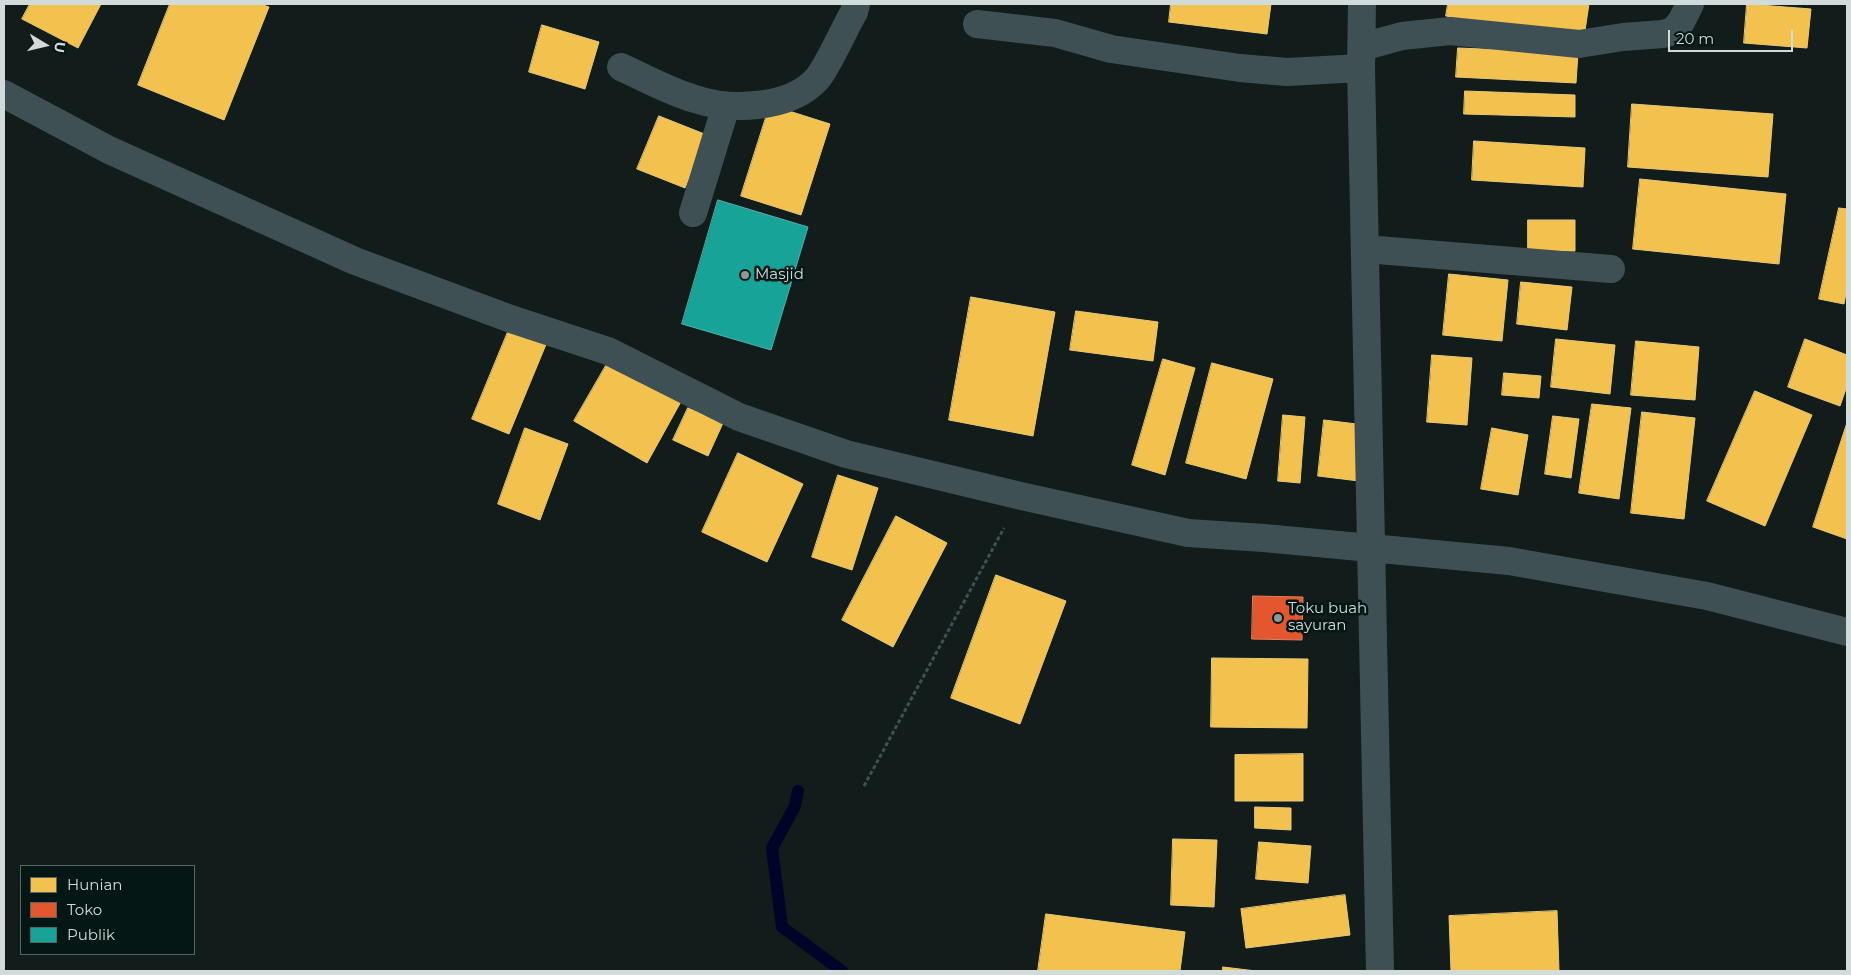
<!DOCTYPE html>
<style>
body{margin:0}
#map{position:relative;width:1851px;height:975px;overflow:hidden;background:#121c1a;font-family:Montserrat,sans-serif}
canvas{display:block}
.frame{position:absolute;inset:0;border:5px solid #d1dcda;pointer-events:none}
.legend{position:absolute;left:20px;top:865px;width:175px;height:90px;box-sizing:border-box;background:#051715;border:1px solid #576664;margin:0;padding:6px 9px;list-style:none;font-size:15px;color:#d1dcda}
.legend li{display:flex;align-items:center;gap:10px;height:25px}
.legend b{width:25px;border:1px solid #576664}
.north{position:absolute;left:20px;top:20px;width:50px;height:50px;-webkit-text-stroke:4px #051715;paint-order:stroke;rotate:99deg;font-size:14px;font-weight:700;line-height:20px;text-align:center;color:#d1dcda}
.north::after{content:'';display:block;margin:auto;width:18px;height:22px;background:#d1dcda;clip-path:polygon(50% 0,100% 100%,50% 72%,0 100%)}
.scale{position:absolute;left:1668px;top:30px;width:125px;height:22px;box-sizing:border-box;border:2px solid #d1dcda;border-top:0;padding-left:6px;font-size:15px;line-height:18px;white-space:nowrap;color:#d1dcda;-webkit-text-stroke:4px #051715;paint-order:stroke}
</style>
<div id="map">
<canvas width="1851" height="975"></canvas>
<div class="frame"></div>
<ul class="legend">
<li><b style="height:14px;background:#f2c14e"></b>Hunian</li>
<li><b style="height:14px;background:#e4572e"></b>Toko</li>
<li><b style="height:14px;background:#17a398"></b>Publik</li>
</ul>
<div class="north">U</div>
<div class="scale">20 m</div>
</div>
<script>
const ctx = document.querySelector('canvas').getContext('2d');
ctx.lineJoin = 'round';
function fillPath(path, color) {
  ctx.fillStyle = color;
  ctx.fill(path, 'evenodd');
}
function strokePath(path, color, width, dash) {
  ctx.strokeStyle = color;
  ctx.lineWidth = width;
  ctx.lineCap = dash ? 'butt' : 'round';
  ctx.setLineDash(dash || []);
  ctx.stroke(path);
}
function write(font, color, halo, rows, align = 'center') {
  ctx.font = font + ' Montserrat,sans-serif';
  ctx.lineWidth = 5;
  ctx.setLineDash([]);
  ctx.textBaseline = 'middle';
  ctx.strokeStyle = halo;
  ctx.fillStyle = color;
  for (const [text, x, y, turn = 0] of rows) {
    ctx.save();
    ctx.translate(x, y);
    ctx.rotate((+turn || 0) * Math.PI / 180);
    ctx.textAlign = isNaN(turn) ? turn : align;
    if (halo) ctx.strokeText(text, 0, 0);
    ctx.fillText(text, 0, 0);
    ctx.restore();
  }
}
const homes = new Path2D(`
 M30,4H101L78,48L22,19Z
 M170,4H260L269,7L224,120L138,85Z
 M1171,4H1271L1267,34L1169,22Z
 M1448,4H1589L1584,37L1446,16Z
 M1747,4L1811,9L1807,48L1744,43Z
 M542,25L599,42L585,89L529,72Z
 M1458,48L1578,53L1576,83L1456,77Z
 M1465,91L1575,95V117L1464,114Z
 M1632,104L1773,114L1768,177L1628,167Z
 M770,105L830,124L801,215L741,196Z
 M659,116L707,135L685,188L637,169Z
 M1474,141L1585,148L1583,187L1472,180Z
 M1640,179L1786,194L1779,264L1633,249Z
 M1839,208L1847,209V288L1844,304L1819,299Z
 M1528,220H1575V251H1528Z
 M1449,274L1508,280L1502,341L1443,335Z
 M1521,282L1572,287L1567,330L1517,324Z
 M971,297L1055,312L1033,436L949,420Z
 M1076,311L1158,322L1153,361L1070,350Z
 M510,327L547,342L509,434L472,419Z
 M1556,339L1615,345L1610,394L1551,387Z
 M1805,339L1847,355V386L1840,406L1788,387Z
 M1636,341L1699,347L1695,400L1631,395Z
 M1432,355L1472,358L1467,425L1427,422Z
 M611,357L683,398L647,463L574,421Z
 M1163,359L1195,368L1165,475L1132,465Z
 M1212,363L1273,379L1246,479L1186,463Z
 M1504,373L1541,376L1539,398L1502,395Z
 M1755,391L1812,415L1765,526L1707,501Z
 M1592,404L1631,408L1619,499L1579,493Z
 M688,408L723,423L708,456L673,440Z
 M1642,412L1695,418L1684,519L1631,513Z
 M1283,415L1305,417L1300,483L1278,481Z
 M1553,416L1579,419L1571,478L1545,474Z
 M1324,420L1365,425L1359,481L1318,476Z
 M1847,423V539L1813,527Z
 M525,428L568,444L540,520L498,504Z
 M1492,428L1528,435L1518,495L1481,489Z
 M738,453L803,484L767,562L702,532Z
 M838,475L878,488L852,570L812,557Z
 M896,516L947,543L893,647L842,620Z
 M996,575L1066,601L1020,724L951,698Z
 M1212,658L1308,659L1307,728L1211,727Z
 M1303,754V801H1235V755Z
 M1255,807L1291,808V830L1255,828Z
 M1173,839L1217,840L1214,907L1171,905Z
 M1259,842L1311,846L1308,883L1256,879Z
 M1345,895L1350,935L1246,948L1241,909Z
 M1557,911L1559,971H1451L1449,916Z
 M1046,914L1185,932L1180,971H1038Z
 M1223,967L1256,971H1223Z`);
fillPath(homes, '#f2c14e');
strokePath(homes, '#e8c978', 1);
const shops = new Path2D(`
 M1253,596L1303,597L1302,640L1252,639Z`);
fillPath(shops, '#e4572e');
strokePath(shops, '#de7f62', 1);
const public = new Path2D(`
 M718,200L808,227L771,350L682,324Z`);
fillPath(public, '#17a398');
strokePath(public, '#4fb4ac', 1);
strokePath(new Path2D(`
 M798,791L795,806L772,848L782,927L842,971`), '#020328', 12);
strokePath(new Path2D(`
 M864,786L1004,528`), '#425052', 3, [4, 2.5]);
strokePath(new Path2D(`
 M1362,4L1361,68L1380,971
 M977,24L1055,33L1111,49L1240,68L1287,72L1361,68
 M1362,47L1402,36L1450,31L1579,44L1623,37L1663,34L1673,31L1681,22L1690,4
 M621,67C645,78 670,92 695,99C731,111 790,109 817,79C828,66 844,29 854,12L856,4
 M4,94L109,150L355,261L511,319L608,351L739,417L846,454L1021,496L1188,533L1264,538L1509,561L1707,596L1847,632
 M693,213L726,106
 M1365,249L1611,269`), '#3e5054', 28);
for (const [x, y, r, color] of [
 [745,275,5,"#8e9997"],
 [1278,618,5,"#8e9997"]
]) {
  const dot = new Path2D();
  dot.arc(x, y, r, 0, 2 * Math.PI);
  ctx.fillStyle = color;
  ctx.fill(dot);
  strokePath(dot, '#051715', 2);
}
write('15px', '#d1dcda', '#051715', [
 ["Masjid",755,275],
 ["Toku buah",1288,609],
 ["sayuran",1288,626]
], 'left');
</script>
